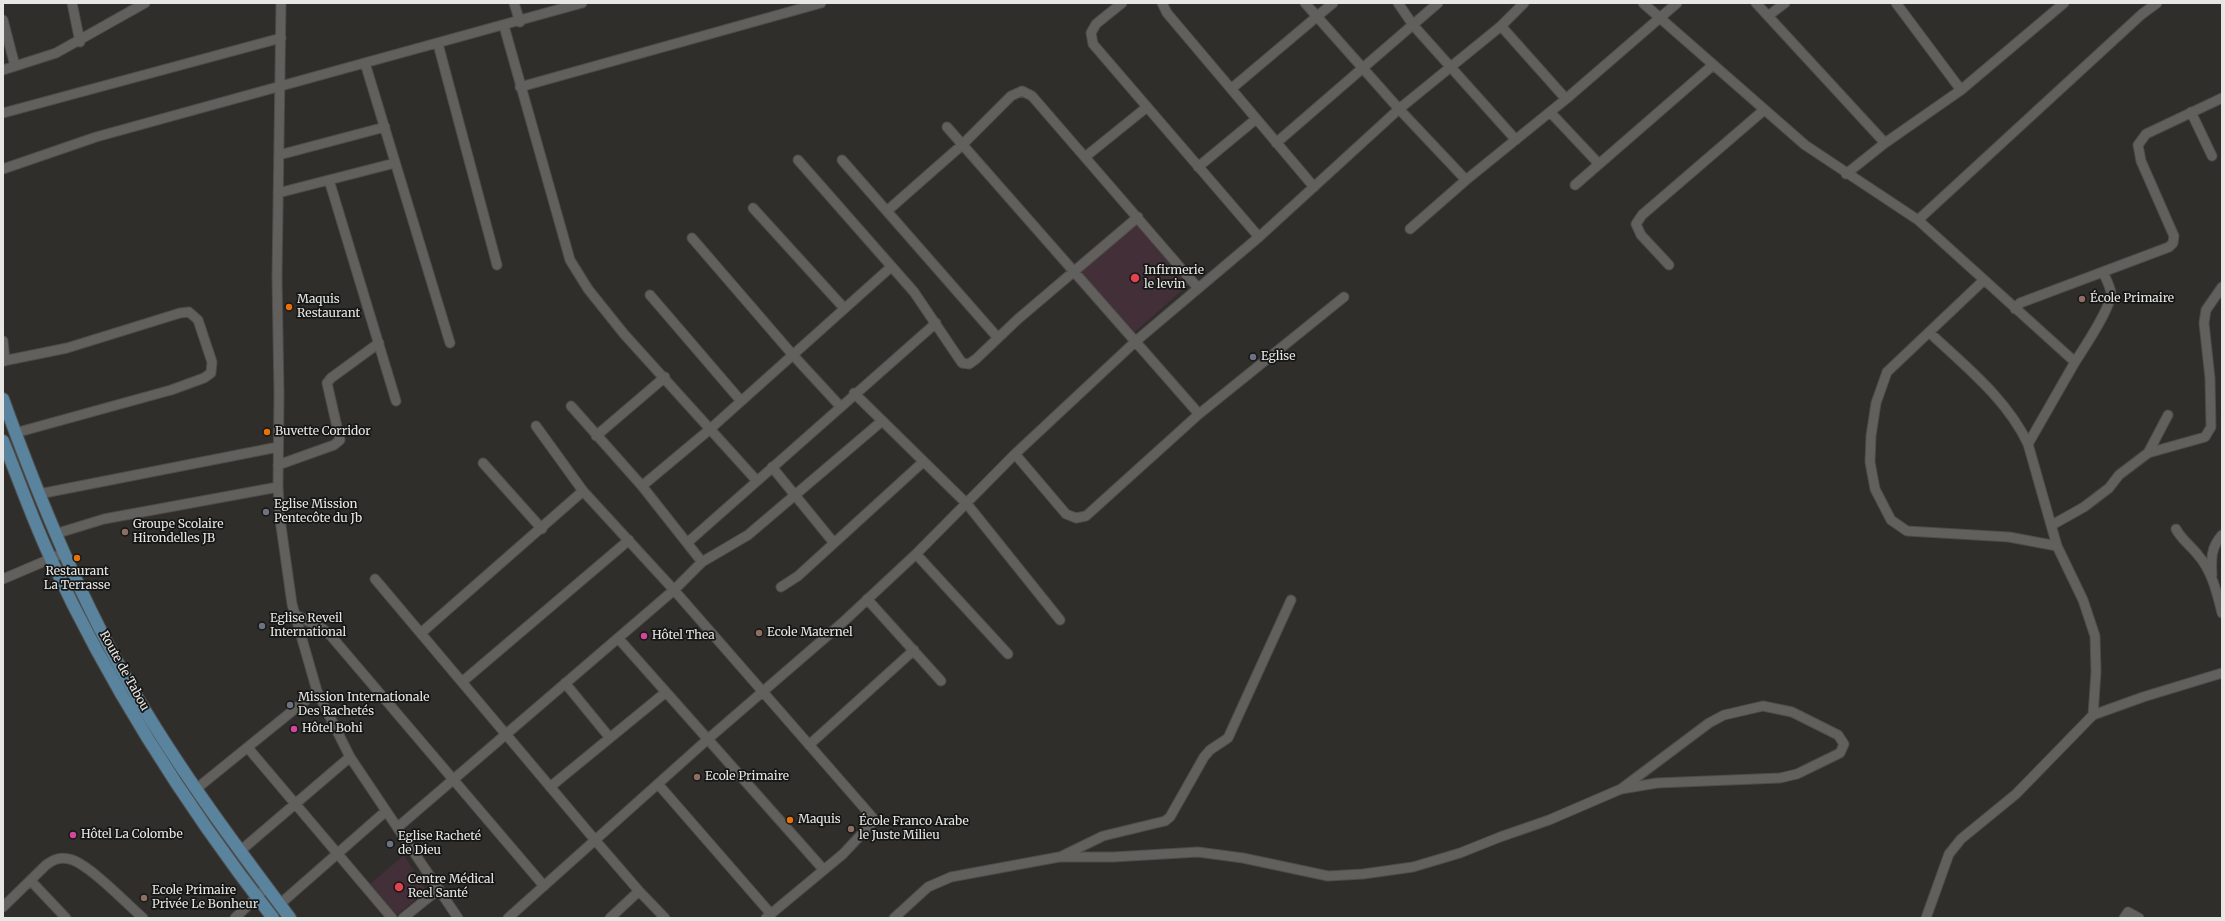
<!DOCTYPE html>
<meta charset="utf-8">
<style>
body{margin:0}
#map{position:relative;width:2225px;height:921px;overflow:hidden;background:#2f2e2b;font-family:Merriweather,serif}
canvas{display:block}
.frame{position:absolute;inset:0;border:4px solid #e6e6e4;pointer-events:none}
</style>
<div id="map">
<canvas width="2225" height="921"></canvas>
<div class="frame"></div>
</div>
<script>
const ctx = document.querySelector('canvas').getContext('2d');
ctx.lineJoin = 'round';
function fillPath(path, color) {
  ctx.fillStyle = color;
  ctx.fill(path, 'evenodd');
}
function strokePath(path, color, width, dash) {
  ctx.strokeStyle = color;
  ctx.lineWidth = width;
  ctx.lineCap = dash ? 'butt' : 'round';
  ctx.setLineDash(dash || []);
  ctx.stroke(path);
}
function write(font, color, halo, rows, align = 'center') {
  ctx.font = font + ' Merriweather,serif';
  ctx.lineWidth = 3.5;
  ctx.setLineDash([]);
  ctx.textBaseline = 'middle';
  ctx.strokeStyle = halo;
  ctx.fillStyle = color;
  for (const [text, x, y, turn = 0] of rows) {
    ctx.save();
    ctx.translate(x, y);
    ctx.rotate((+turn || 0) * Math.PI / 180);
    ctx.textAlign = isNaN(turn) ? turn : align;
    if (halo) ctx.strokeText(text, 0, 0);
    ctx.fillText(text, 0, 0);
    ctx.restore();
  }
}
fillPath(new Path2D(`
 M1137,224L1189,284L1135,332L1080,272Z
 M404,855L426,890L397,915L370,884Z`), '#422f38');
const street = new Path2D(`
 M72,3L80,42
 M281,3L277,277L279,394L278,487L280,519L292,604L317,691L350,757L458,918
 M514,3L520,22
 M1122,3L1096,24L1091,33L1093,44L1259,237
 M1162,3L1167,13L1314,187
 M1305,3L1399,109L1466,180
 M1398,3L1413,25L1516,140
 M1643,3L1805,145L1918,220
 M1756,3L1885,143
 M1896,3L1961,90
 M1768,16L1785,3
 M3,20L15,66
 M504,26L570,260L588,289L624,334L757,481
 M1501,26L1524,3
 M438,44L497,265
 M365,63L450,343
 M3,70L56,53L145,3
 M520,87L821,3
 M1231,89L1333,3
 M1550,112L1599,164
 M2191,112L2212,156
 M3,113L281,38
 M947,127L1199,414L1344,297
 M1276,143L1438,3
 M279,155L385,127
 M1085,157L1147,107
 M798,160L914,292L962,363L969,364L976,359L1018,319L1138,217
 M842,160L998,338
 M1198,167L1256,119
 M3,169L96,137L582,3
 M1846,174L1885,143L1961,90L2064,3
 M329,180L396,401
 M1575,185L1713,65
 M278,193L395,163
 M753,208L844,308
 M887,211L962,145L1011,96L1022,91L1032,96L1198,288
 M1410,229L1466,180L1566,99
 M692,238L792,354L840,406
 M1669,265L1641,235L1636,224L1642,215L1764,110
 M2103,272C2106,279 2110,286 2111,293C2111,308 2084,348 2075,362L1918,220L2142,14L2157,3
 M1984,280L1887,372L1876,403L1871,436L1870,462L1875,489L1891,520L1907,531L2009,537L2057,546
 M650,295L741,401
 M2015,309L2020,303L2169,247L2173,243L2174,236L2141,161L2138,145L2146,134L2222,98
 M1930,333C1965,366 2007,399 2028,444
 M3,341L5,361
 M3,361L67,348L180,313L189,312L198,320L212,362L211,373L204,378L171,390L15,433
 M2075,362L2028,444L2057,546L2083,600L2095,636L2096,672L2093,715
 M854,393L967,504L1060,620
 M571,406L642,486L702,562
 M536,426L583,491L674,590L873,818L872,823L843,854L766,918
 M596,436L665,377
 M2148,453L2168,415
 M1015,454L1066,514L1076,518L1086,516L1199,414
 M483,463L542,529
 M278,465L334,445L340,440L327,383L331,378L379,343
 M772,467L834,543
 M642,486L709,430L891,267
 M39,494L278,447
 M2052,525L2084,507L2109,488L2119,475L2148,453L2205,437L2211,427L2210,378L2204,323L2206,310L2222,287
 M2176,529C2181,539 2191,546 2198,555C2212,571 2217,593 2222,613
 M55,534L104,519L278,487
 M687,543L936,323
 M916,554L1008,654
 M2212,575C2211,559 2211,547 2222,535
 M3,579L64,553
 M375,579L595,840L639,891L665,918
 M781,587L798,576L923,462
 M867,599L941,681
 M296,615L323,629L331,636L544,886
 M421,633L583,491
 M618,638L823,869
 M462,682L629,540
 M565,683L610,738
 M809,745L914,650
 M248,748L392,918
 M658,784L771,914
 M550,787L666,692
 M196,789L317,691
 M398,827L674,590L702,562L748,535L882,421
 M239,852L350,757
 M1062,856L1103,836L1165,821L1170,817L1204,757L1210,750L1228,738L1291,600
 M31,881L66,918
 M280,904L386,811
 M3,907L46,865C54,859 60,857 69,859C87,862 127,904 143,918
 M235,918L267,887
 M403,918L439,889
 M508,918L708,739L841,624L916,554L1015,454L1136,341L1259,237L1399,109L1501,26L1566,99L1677,3
 M610,918L639,891
 M894,918L928,887L951,877L1059,857H1113L1198,852L1243,858L1328,876L1363,874L1413,867L1460,853L1500,837L1549,820L1621,789L1709,723L1724,715L1763,706L1792,712L1838,735L1844,744L1840,753L1797,774L1780,778L1657,783L1621,789
 M1926,918L1949,854L1961,839L2016,794L2093,715L2143,697L2222,673
 M2124,918L2128,912L2139,918`);
const primary = new Path2D(`
 M3,399C40,501 82,603 137,697C183,775 236,846 290,918
 M3,441C19,480 33,521 51,559C110,687 186,806 273,918`);
strokePath(street, '#4d4c4a', 11);
strokePath(primary, '#4d4c4a', 14);
strokePath(street, '#61605d', 9);
strokePath(primary, '#5a839e', 12);
for (const [x, y, r, color] of [
 [1135,278,5,"#e0444e"],
 [2082,299,4,"#8d6e63"],
 [289,307,4,"#e8710a"],
 [1253,357,4,"#6b7280"],
 [267,432,4,"#e8710a"],
 [266,512,4,"#6b7280"],
 [125,532,4,"#8d6e63"],
 [77,558,4,"#e8710a"],
 [262,626,4,"#6b7280"],
 [759,633,4,"#8d6e63"],
 [644,636,4,"#d1479c"],
 [290,705,4,"#6b7280"],
 [294,729,4,"#d1479c"],
 [697,777,4,"#8d6e63"],
 [790,820,4,"#e8710a"],
 [851,829,4,"#8d6e63"],
 [73,835,4,"#d1479c"],
 [390,844,4,"#6b7280"],
 [399,887,5,"#e0444e"],
 [144,898,4,"#8d6e63"]
]) {
  const dot = new Path2D();
  dot.arc(x, y, r, 0, 2 * Math.PI);
  ctx.fillStyle = color;
  ctx.fill(dot);
  strokePath(dot, '#161615', 1.5);
}
write('12px', '#e6e6e4', '#161615', [
 ["Infirmerie",1144,271],
 ["le levin",1144,285],
 ["École Primaire",2090,299],
 ["Maquis",297,300],
 ["Restaurant",297,314],
 ["Eglise",1261,357],
 ["Buvette Corridor",275,432],
 ["Eglise Mission",274,505],
 ["Pentecôte du Jb",274,519],
 ["Groupe Scolaire",133,525],
 ["Hirondelles JB",133,539],
 ["Restaurant",77,572,"center"],
 ["La Terrasse",77,586,"center"],
 ["Eglise Reveil",270,619],
 ["International",270,633],
 ["Ecole Maternel",767,633],
 ["Hôtel Thea",652,636],
 ["Mission Internationale",298,698],
 ["Des Rachetés",298,712],
 ["Hôtel Bohi",302,729],
 ["Ecole Primaire",705,777],
 ["Maquis",798,820],
 ["École Franco Arabe",859,822],
 ["le Juste Milieu",859,836],
 ["Hôtel La Colombe",81,835],
 ["Eglise Racheté",398,837],
 ["de Dieu",398,851],
 ["Centre Médical",408,880],
 ["Reel Santé",408,894],
 ["Ecole Primaire",152,891],
 ["Privée Le Bonheur",152,905]
], 'left');
write('12px', '#e6e6e4', '#161615', [
 ["Route de Tabou",124,671,61]
]);
</script>
